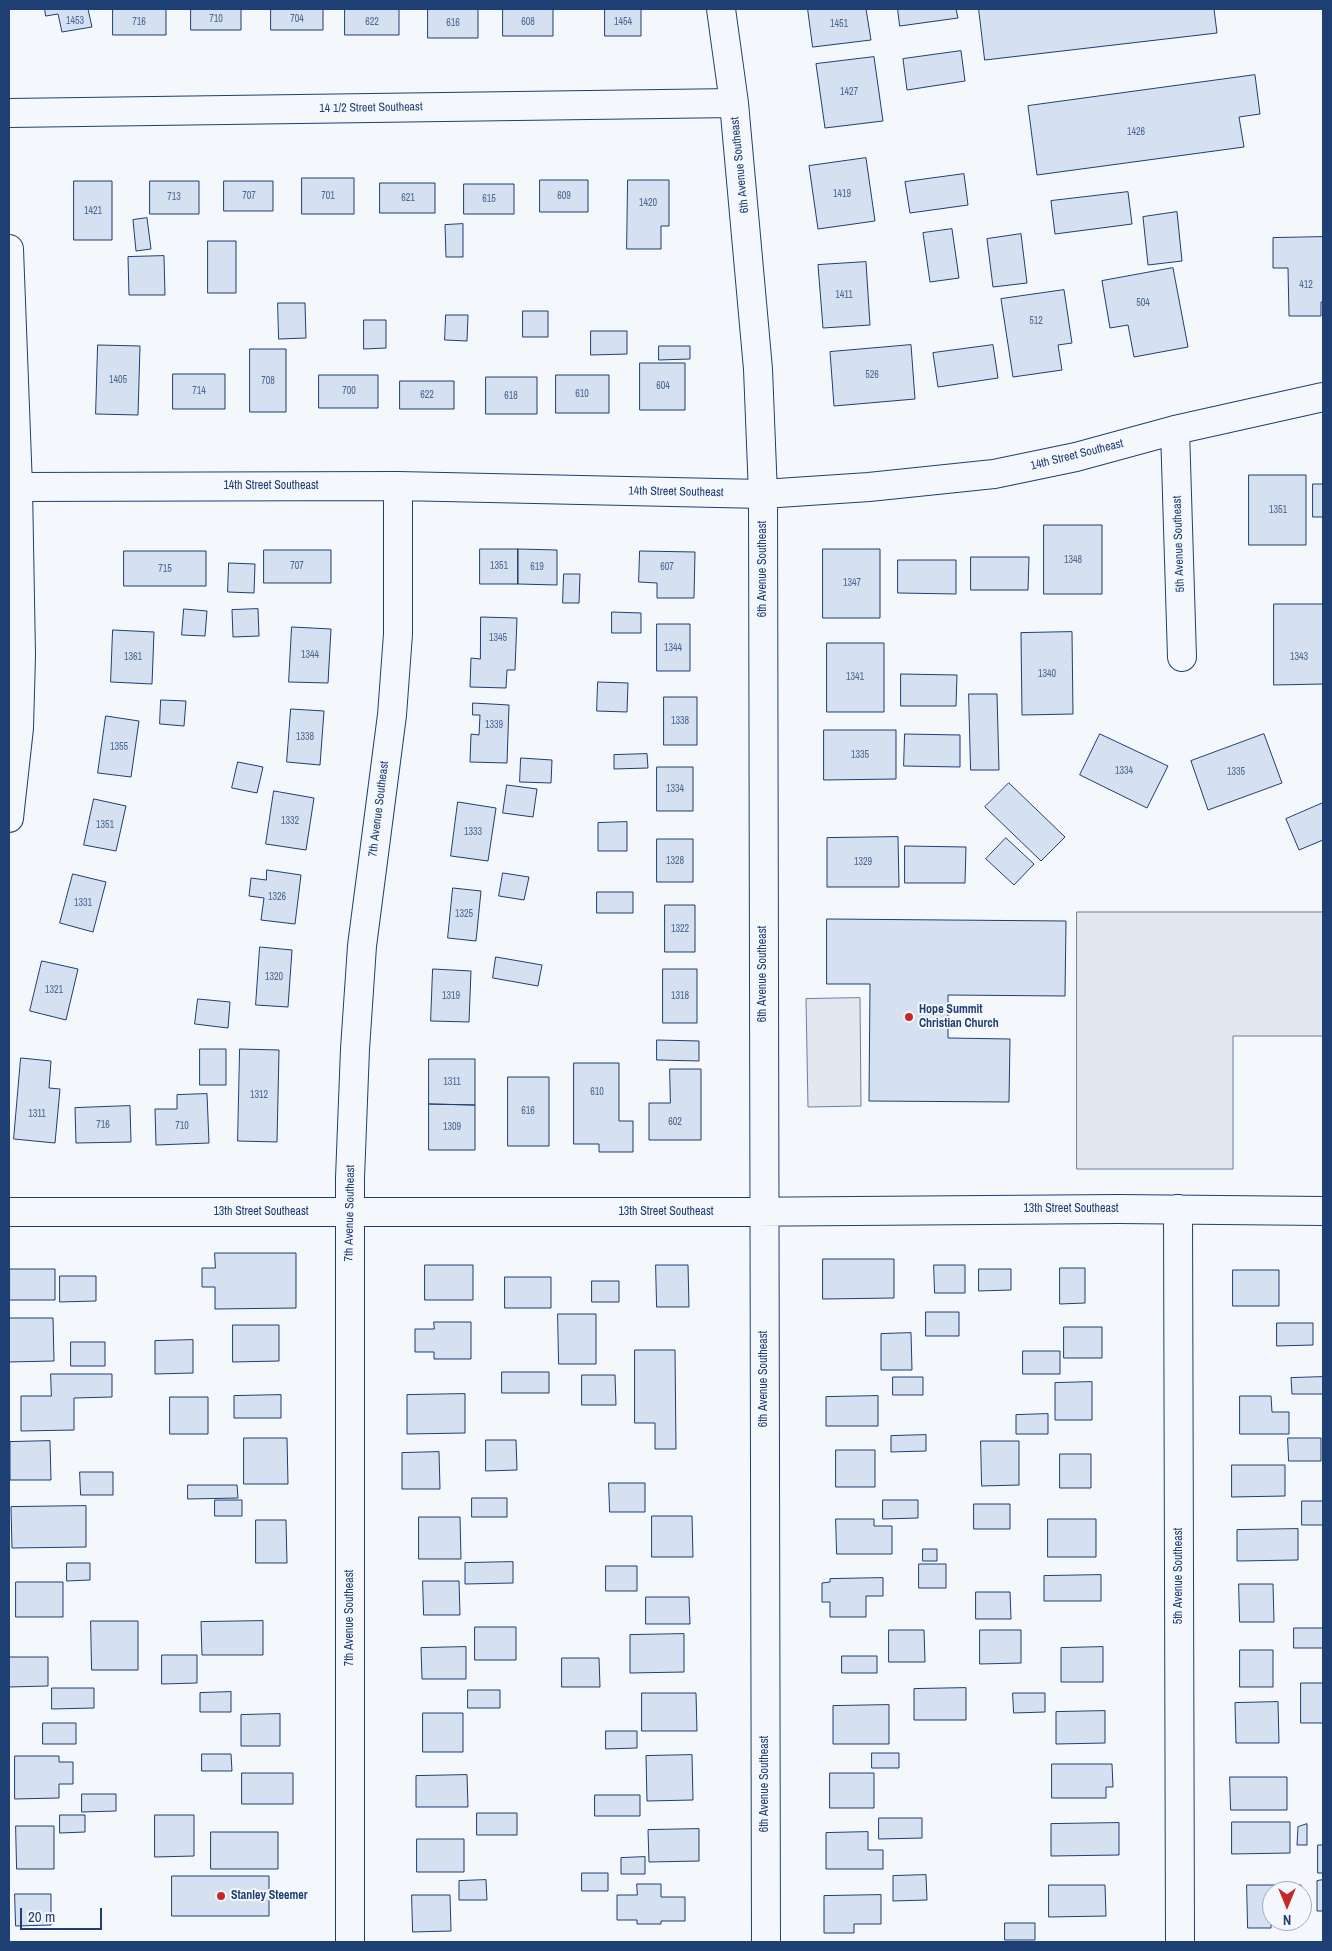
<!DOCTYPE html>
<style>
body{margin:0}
#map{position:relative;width:1332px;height:1951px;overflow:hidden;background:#f4f7fb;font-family:"Archivo Narrow",sans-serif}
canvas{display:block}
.frame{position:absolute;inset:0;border:10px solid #1d3f73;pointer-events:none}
.north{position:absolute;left:1262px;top:1881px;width:50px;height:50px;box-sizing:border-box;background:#f4f7fb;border:1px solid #9eadc5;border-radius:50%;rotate:180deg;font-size:14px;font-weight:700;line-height:20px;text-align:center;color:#1d3f73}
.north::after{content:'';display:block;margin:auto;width:18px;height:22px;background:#c62828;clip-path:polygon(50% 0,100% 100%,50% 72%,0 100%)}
.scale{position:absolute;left:20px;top:1908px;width:82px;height:22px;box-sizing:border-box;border:2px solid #1d3f73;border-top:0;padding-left:6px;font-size:15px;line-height:18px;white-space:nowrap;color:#1d3f73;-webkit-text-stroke:4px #f4f7fb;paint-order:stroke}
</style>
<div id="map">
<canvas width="1332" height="1951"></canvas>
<div class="frame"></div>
<div class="north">N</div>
<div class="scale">20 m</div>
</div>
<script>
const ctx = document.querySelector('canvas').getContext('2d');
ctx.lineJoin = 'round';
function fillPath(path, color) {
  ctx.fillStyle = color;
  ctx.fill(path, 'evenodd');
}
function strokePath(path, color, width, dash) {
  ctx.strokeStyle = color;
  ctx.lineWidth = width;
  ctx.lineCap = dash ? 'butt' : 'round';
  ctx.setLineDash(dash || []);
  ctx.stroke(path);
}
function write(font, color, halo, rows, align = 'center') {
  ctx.font = font + ' "Archivo Narrow",sans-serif';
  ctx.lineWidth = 4;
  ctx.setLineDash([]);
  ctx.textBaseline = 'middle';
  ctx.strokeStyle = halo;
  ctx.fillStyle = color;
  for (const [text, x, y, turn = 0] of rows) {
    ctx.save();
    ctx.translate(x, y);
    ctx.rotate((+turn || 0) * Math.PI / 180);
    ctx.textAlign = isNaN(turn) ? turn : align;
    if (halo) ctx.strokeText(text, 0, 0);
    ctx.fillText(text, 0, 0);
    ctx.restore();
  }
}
const parking = new Path2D(`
 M1077,912H1323V1036H1233V1169H1077Z
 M860,998L861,1106L808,1107L806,999Z`);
fillPath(parking, '#e3e8f0');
strokePath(parking, '#687fa3', 1);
const building = new Path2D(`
 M45,9H88L92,27L62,32L58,14L46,16Z
 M113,9H166V35H113Z
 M191,9H241V30H191Z
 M271,9H323V30H271Z
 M345,9H399V35H345Z
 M428,9H478V38H428Z
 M503,9H553V36H503Z
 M605,9H641V36H605Z
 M808,9H866L871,40L813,47Z
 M898,9H956L958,18L900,26Z
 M979,9H1214L1217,33L985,60Z
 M961,51L965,81L907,90L903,59Z
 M874,57L883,121L825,128L816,64Z
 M1255,75L1260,114L1239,117L1244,147L1037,175L1028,106Z
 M866,158L875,221L818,229L809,166Z
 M964,174L968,205L910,213L905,182Z
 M302,178H354V214H302Z
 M540,180H588V212H540Z
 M628,180H669V226H661V249H627Z
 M74,181H112V240H74Z
 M150,181H199V214H150Z
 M224,181H273V211H224Z
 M380,183H435V213H380Z
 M464,184H514V214H464Z
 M1128,192L1132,224L1055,234L1051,201Z
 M1177,212L1182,261L1148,265L1143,217Z
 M147,218L151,249L136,251L133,220Z
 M463,224V257H446L445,225Z
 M952,229L959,278L930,282L923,233Z
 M1021,234L1027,283L993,287L987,239Z
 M1323,237V302H1321V316H1289L1288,268H1273V238Z
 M208,241H236V293H208Z
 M164,256L165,295H129L128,257Z
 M866,262L870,325L823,328L818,265Z
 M1173,268L1188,347L1134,357L1128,325L1110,328L1102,281Z
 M1064,290L1072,343L1058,345L1062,370L1013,377L1001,299Z
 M278,303H305L306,338L279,339Z
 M523,311H548V337H523Z
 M446,315H468L467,341L445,340Z
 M364,320H386V348L364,349Z
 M591,331H627V354L591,355Z
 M98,345L140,346L138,415L96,414Z
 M911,345L915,399L834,406L830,352Z
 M993,345L998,378L938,387L933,353Z
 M659,346H690V359L659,360Z
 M250,349H286V412H250Z
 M640,363H685V410H640Z
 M173,374H225V409H173Z
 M319,375H378V408H319Z
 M556,375H609V413H556Z
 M486,377H537V414H486Z
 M400,381H454V409H400Z
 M1249,475H1306V545H1249Z
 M1313,484H1323V517H1313Z
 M1044,525H1102V594H1044Z
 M480,549H518V584H480Z
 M518,549L557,550V585L518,584Z
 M823,549H880V618H823Z
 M264,550H331V583H264Z
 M124,551H206V586H124Z
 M640,551L695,552L694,598H657V583L639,582Z
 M971,557H1029L1028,590H971Z
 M898,560H956V594L898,593Z
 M229,563L255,564L254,593L228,592Z
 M564,574H580L579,603H563Z
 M1274,604H1323V684L1274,685Z
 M184,609L207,611L205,636L182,635Z
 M258,609L259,636L233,637L232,610Z
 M612,612L641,613V633H612Z
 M481,617L517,618L515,670H507L506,688L470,687L471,658L480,659Z
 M657,624H690V671H657Z
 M292,627L331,629L328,683L289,682Z
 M113,630L154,632L152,684L111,682Z
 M1072,632L1073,714L1022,715L1021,633Z
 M827,643H884V712H827Z
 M901,674L957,675L956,706H901Z
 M598,682L628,683L627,712L597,711Z
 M969,694H997L999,770H971Z
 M664,697H697V745H664Z
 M161,700L186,701L184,726L160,724Z
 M473,703L509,705L507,763L470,762L471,734L479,735L480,715H473Z
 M291,709L324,711L320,765L287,762Z
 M106,716L139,721L131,777L98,773Z
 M824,730H896V779L824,780Z
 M905,734L960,735V767L904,766Z
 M1100,734L1168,766L1147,808L1080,775Z
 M1264,734L1282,783L1208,810L1191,761Z
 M647,754L648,768L614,769V755Z
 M521,758L552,760L551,783L520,782Z
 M238,762L263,767L257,793L232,788Z
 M657,767H693V811H657Z
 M1009,783L1065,837L1041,861L985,807Z
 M507,785L537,789L533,817L503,813Z
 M274,791L314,798L306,850L266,844Z
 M94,799L126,806L116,851L84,845Z
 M458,802L496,808L488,861L451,856Z
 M1323,803V840L1299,850L1286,819Z
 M627,822V851H598V823Z
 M898,837L899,887H827V838Z
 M1006,838L1034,864L1014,885L986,859Z
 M657,839H693V882H657Z
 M905,846L966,847L965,883H905Z
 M267,870L301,875L295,924L261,920L264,898L249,896L251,878L266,880Z
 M503,873L529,877L524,900L499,896Z
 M73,874L106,882L93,932L60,923Z
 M453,888L481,891L476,941L448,938Z
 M597,892H633V913H597Z
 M665,905H695V952H665Z
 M827,919L1066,921L1065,996L948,995V1038L1010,1039L1009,1102L869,1101L870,984H827Z
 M260,947L292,950L288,1007L256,1005Z
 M496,957L542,965L538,986L493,978Z
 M42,961L78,969L66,1020L30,1011Z
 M433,969L471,971L469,1022L431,1021Z
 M663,969H697V1023H663Z
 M198,999L230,1002L228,1028L195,1024Z
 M657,1040L699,1041V1061L657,1060Z
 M200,1049H226V1085H200Z
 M240,1049L279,1050L277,1142L238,1141Z
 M21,1058L51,1061L49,1088L60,1089L55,1143L14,1139Z
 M429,1059H475V1105L429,1104Z
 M574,1063H619V1121H633V1152H599V1144H574Z
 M670,1069H701V1140H649V1103H670Z
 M508,1077H549V1146H508Z
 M207,1094L209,1143L156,1145L155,1109H177V1095Z
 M429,1104L475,1105V1150H429Z
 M130,1106L131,1142L76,1143L75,1108Z
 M215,1253H296V1308L215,1309V1287H202V1268H215Z
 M823,1259H894V1298L823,1299Z
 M425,1265H473V1300H425Z
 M656,1265H688L689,1307H657Z
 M934,1265H965V1293H935Z
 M1060,1268H1085V1303L1060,1304Z
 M10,1269H55V1300H10Z
 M979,1269H1011V1290L979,1291Z
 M1233,1270H1279V1306H1233Z
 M60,1276H96V1301L60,1302Z
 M505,1277H551V1308H505Z
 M592,1281H619V1302H592Z
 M926,1312H959V1336H926Z
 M558,1314H596V1364H559Z
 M9,1318H53L54,1361L9,1362Z
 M434,1322H471V1359H434V1352H415V1329H434Z
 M1277,1323H1313V1345L1277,1346Z
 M233,1325H279V1361L233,1362Z
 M1064,1327H1102V1358H1064Z
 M911,1333L912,1370H881V1334Z
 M193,1340V1373L155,1374V1341Z
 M71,1342H105V1366H71Z
 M635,1350H675L676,1449H655V1423H635Z
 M1023,1351H1060V1374H1023Z
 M502,1372H549V1393H502Z
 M51,1374H112V1397L74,1398V1430L21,1431V1396H51Z
 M582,1375H615L616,1405H582Z
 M893,1377H923V1395H893Z
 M1323,1377V1394H1292L1291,1378Z
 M1092,1382V1420H1055V1383Z
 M465,1394V1433L407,1434V1395Z
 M281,1395V1418H234V1396Z
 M878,1396V1426H826V1397Z
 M1240,1396H1271L1272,1412H1289V1434H1240Z
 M170,1397H208V1434H170Z
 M1048,1414V1434H1016V1415Z
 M926,1435V1451L891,1452V1436Z
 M244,1438H287L288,1484H244Z
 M1288,1438H1321V1461H1289Z
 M486,1440H516L517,1470L486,1471Z
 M50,1441L51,1480H10V1442Z
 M981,1441H1019V1485L982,1486Z
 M836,1450H875V1487H836Z
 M439,1452L440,1489H402V1453Z
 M1060,1454H1091V1488H1060Z
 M1232,1465H1285V1496L1232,1497Z
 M80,1472H113V1495H81Z
 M609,1483H645V1512H610Z
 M188,1485H237L238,1498L188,1499Z
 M472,1498H507V1517H472Z
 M215,1500H242V1516H215Z
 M883,1500H918V1518L883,1519Z
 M1302,1501H1323V1525H1302Z
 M974,1504H1010V1529H974Z
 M86,1506V1547L12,1548L11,1507Z
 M652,1516H692L693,1557H652Z
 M419,1517H460L461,1559H419Z
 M836,1519H874V1526H892V1554H837Z
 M1048,1519H1096V1557H1048Z
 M256,1520H286L287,1563H256Z
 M1298,1529V1560L1237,1561V1530Z
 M923,1549H937V1561H923Z
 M513,1562V1583L465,1584V1563Z
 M67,1563H90V1580L67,1581Z
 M919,1564H946V1588H919Z
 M606,1566H637V1591H606Z
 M1101,1575V1601H1044V1576Z
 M883,1578V1596H866V1617H830V1602H822V1583L830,1582V1579Z
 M423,1581H459L460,1615H424Z
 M16,1582H63V1617H16Z
 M1239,1584H1273L1274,1622H1240Z
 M976,1592H1010L1011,1619H976Z
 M646,1597H689L690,1624H646Z
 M91,1621H138V1670H92Z
 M263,1621V1655H202L201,1622Z
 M475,1627H516V1660H475Z
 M1294,1628H1323V1648H1294Z
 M889,1630H924L925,1662H889Z
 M980,1630H1021V1663L980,1664Z
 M684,1634V1672L630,1673V1635Z
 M466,1647V1679H422L421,1648Z
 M1103,1647V1682H1061V1648Z
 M1240,1650H1273V1687H1240Z
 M162,1655H197V1683L162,1684Z
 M842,1656H877V1673H842Z
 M9,1657H48V1686L9,1687Z
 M562,1658H599L600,1687H562Z
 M1301,1683H1323V1723H1301Z
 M52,1688H94V1708L52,1709Z
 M966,1688V1720H914V1689Z
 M468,1690H500V1708H468Z
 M231,1692V1712H200V1693Z
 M642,1693H696L697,1731H642Z
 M1013,1693H1045V1712L1014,1713Z
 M1278,1702L1279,1743H1236L1235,1703Z
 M889,1705V1744H833V1706Z
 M1105,1711V1743L1056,1744V1712Z
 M423,1713H463V1752H423Z
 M280,1714V1746H241V1715Z
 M43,1723H76V1744H43Z
 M606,1731H637V1748L606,1749Z
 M872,1753H899V1768H872Z
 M202,1754H231L232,1771H202Z
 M692,1755L693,1800L647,1801L646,1756Z
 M15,1756H59V1762H73V1784H59V1798L15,1799Z
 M1052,1764H1112L1113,1787H1106V1798H1052Z
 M242,1773H293V1804H242Z
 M830,1773H874V1808H830Z
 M467,1775L468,1807H416V1776Z
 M1230,1777H1287V1810H1231Z
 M82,1794H116V1811L82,1812Z
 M595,1795H640V1816H595Z
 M477,1813H517V1835H477Z
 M60,1815H85V1832L60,1833Z
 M155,1815H194V1856L155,1857Z
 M879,1818H922V1838L879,1839Z
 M1232,1822H1290V1853L1232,1854Z
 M1119,1823V1855L1051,1856V1824Z
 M1307,1824V1845H1297L1298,1827Z
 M16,1826H54V1869H17Z
 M699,1829V1861L649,1862L648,1830Z
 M211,1832H278V1869H211Z
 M868,1832V1850H883V1869H826V1833Z
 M417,1839H464V1872H417Z
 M1318,1845H1323V1873H1318Z
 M645,1857V1874H621V1858Z
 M582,1873H608V1891H582Z
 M926,1875L927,1900L893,1901V1876Z
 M172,1876H269V1916H172Z
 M486,1880L487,1900H459V1881Z
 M1323,1880V1911H1317V1881Z
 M637,1884H661V1897H685V1921H661V1924H637V1920H617V1895H637Z
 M1049,1885H1105L1106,1916L1049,1917Z
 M1247,1885H1301L1302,1891H1272L1271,1928H1248Z
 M15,1894H51V1925L16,1926Z
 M412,1895H450L451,1931L413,1932Z
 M881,1895V1924H854V1933H824V1896Z
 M1005,1923H1035V1940H1005Z`);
fillPath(building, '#d5e0f0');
strokePath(building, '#1d3f73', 1);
const minor = new Path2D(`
 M721,9L734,103L758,369L763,494L766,1942
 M9,113L734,103
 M9,249L18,487L21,655L19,728L9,818
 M1175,430L1182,657
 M18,487L398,486L763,494L869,487L994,474L1076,457L1175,430L1323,397
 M1178,1209L1180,1942
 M9,1212H724L1118,1209L1323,1211
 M350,1942V1178L355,1049L362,946L392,715L398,634V486`);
strokePath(minor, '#1d3f73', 30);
strokePath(minor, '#f4f7fb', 28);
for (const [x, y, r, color] of [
 [909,1017,5,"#c62828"],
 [221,1896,5,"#c62828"]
]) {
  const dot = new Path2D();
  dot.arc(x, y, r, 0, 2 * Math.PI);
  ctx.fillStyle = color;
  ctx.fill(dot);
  strokePath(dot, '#f4f7fb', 2);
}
write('10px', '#4b6792', null, [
 ["710",216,19],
 ["704",297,19],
 ["1453",75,21],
 ["716",139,22],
 ["622",372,22],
 ["608",528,22],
 ["1454",623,22],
 ["616",453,23],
 ["1451",839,24],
 ["1427",849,92],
 ["1426",1136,132],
 ["1419",842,194],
 ["707",249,196],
 ["701",328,196],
 ["609",564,196],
 ["713",174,197],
 ["621",408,198],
 ["615",489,199],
 ["1420",648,203],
 ["1421",93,211],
 ["412",1306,285],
 ["1411",844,295],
 ["504",1143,303],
 ["512",1036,321],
 ["526",872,375],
 ["1405",118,380],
 ["708",268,381],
 ["604",663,386],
 ["714",199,391],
 ["700",349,391],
 ["610",582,394],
 ["622",427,395],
 ["618",511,396],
 ["1351",1278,510],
 ["1348",1073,560],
 ["707",297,566],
 ["1351",499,566],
 ["619",537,567],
 ["607",667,567],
 ["715",165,569],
 ["1347",852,583],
 ["1345",498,638],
 ["1344",673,648],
 ["1344",310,655],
 ["1361",133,657],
 ["1343",1299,657],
 ["1340",1047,674],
 ["1341",855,677],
 ["1338",680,721],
 ["1339",494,725],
 ["1338",305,737],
 ["1355",119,747],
 ["1335",860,755],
 ["1334",1124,771],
 ["1335",1236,772],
 ["1334",675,789],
 ["1332",290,821],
 ["1351",105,825],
 ["1333",473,832],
 ["1328",675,861],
 ["1329",863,862],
 ["1326",277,897],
 ["1331",83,903],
 ["1325",464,914],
 ["1322",680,929],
 ["1320",274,977],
 ["1321",54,990],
 ["1319",451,996],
 ["1318",680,996],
 ["1311",452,1082],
 ["610",597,1092],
 ["1312",259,1095],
 ["616",528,1111],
 ["1311",37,1114],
 ["602",675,1122],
 ["716",103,1125],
 ["710",182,1126],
 ["1309",452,1127]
]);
write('12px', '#1d3f73', '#f4f7fb', [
 ["14 1/2 Street Southeast",371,108,-1],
 ["6th Avenue Southeast",740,165,-96],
 ["14th Street Southeast",1077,455,-14],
 ["14th Street Southeast",271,486],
 ["14th Street Southeast",676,492,1],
 ["5th Avenue Southeast",1179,544,-92],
 ["6th Avenue Southeast",763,569,-90],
 ["7th Avenue Southeast",379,809,-83],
 ["6th Avenue Southeast",763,974,-90],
 ["13th Street Southeast",1071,1209],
 ["13th Street Southeast",261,1212],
 ["13th Street Southeast",666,1212],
 ["7th Avenue Southeast",350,1213,-89],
 ["6th Avenue Southeast",764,1379,-90],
 ["5th Avenue Southeast",1179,1576,-90],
 ["7th Avenue Southeast",350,1618,-90],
 ["6th Avenue Southeast",765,1784,-90]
]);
write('bold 12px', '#1d3f73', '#f4f7fb', [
 ["Hope Summit",919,1010],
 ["Christian Church",919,1024],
 ["Stanley Steemer",231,1896]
], 'left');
</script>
